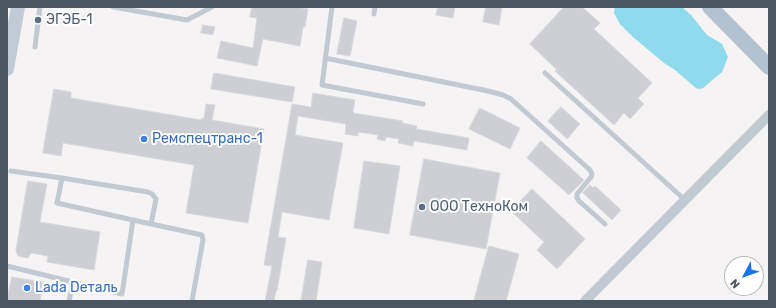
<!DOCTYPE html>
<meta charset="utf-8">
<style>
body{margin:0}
#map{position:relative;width:776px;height:308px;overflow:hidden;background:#f5f3f3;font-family:Rubik,sans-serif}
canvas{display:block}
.frame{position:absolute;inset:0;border:8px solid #4a5661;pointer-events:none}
.north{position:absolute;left:724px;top:256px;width:40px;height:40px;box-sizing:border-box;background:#fff;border:1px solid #b7bbc0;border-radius:50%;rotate:229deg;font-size:11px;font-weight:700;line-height:16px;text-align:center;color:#4a5661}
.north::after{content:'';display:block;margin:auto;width:14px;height:18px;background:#1a73e8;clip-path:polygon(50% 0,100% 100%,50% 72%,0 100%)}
</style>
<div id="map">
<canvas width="776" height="308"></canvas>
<div class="frame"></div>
<div class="north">N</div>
</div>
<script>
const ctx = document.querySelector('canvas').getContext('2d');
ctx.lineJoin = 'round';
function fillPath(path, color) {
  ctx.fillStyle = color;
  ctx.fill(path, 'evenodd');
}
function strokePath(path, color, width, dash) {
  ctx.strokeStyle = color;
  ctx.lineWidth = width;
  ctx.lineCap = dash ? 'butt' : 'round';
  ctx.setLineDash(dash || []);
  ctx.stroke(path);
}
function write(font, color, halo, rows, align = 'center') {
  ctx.font = font + ' Rubik,sans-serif';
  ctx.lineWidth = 4;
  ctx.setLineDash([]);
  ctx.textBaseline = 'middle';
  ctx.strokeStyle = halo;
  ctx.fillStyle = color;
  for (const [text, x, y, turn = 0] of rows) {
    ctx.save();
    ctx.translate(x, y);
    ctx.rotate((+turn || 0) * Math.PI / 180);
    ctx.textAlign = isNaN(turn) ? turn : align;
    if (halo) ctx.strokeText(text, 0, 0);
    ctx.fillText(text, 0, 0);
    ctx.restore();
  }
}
fillPath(new Path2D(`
 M615,7H682L691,15L707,35L722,44L728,57L722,72L703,88L699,89L696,88L675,70L664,63L633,37L620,24L614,13Z`), '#90daee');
const building = new Path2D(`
 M252,7H295L308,9L305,27H303L300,46L263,39L257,66L217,58L221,41L253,48L257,18L250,17Z
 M438,7H455L453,18L436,15Z
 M486,7H502L499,25L483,22Z
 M564,7H582L600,23L594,29L652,83L638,98L644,104L630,119L624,113L614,125L555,71L557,70L530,44Z
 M344,18L357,21L350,56L337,54Z
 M203,25L215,27L213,35L201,33Z
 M214,73L295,87L292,102L211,89Z
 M54,89L71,92V98L201,120L202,118L204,119L206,104L215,105L212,120L264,129L248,223L186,213L194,165L63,143L61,156L43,153Z
 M313,93L355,100L353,113L403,121L402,123L417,126L416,129L469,138L467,150L414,141L413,146L398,143L399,139L386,137L385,141L377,139L378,135L358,132V136L345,134L346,124L298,116L295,135L343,143L329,220L282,212L278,237L286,238L277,291H276L274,301H265L272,266L264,265L292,104L311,107Z
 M561,107L580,124L567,139L548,121Z
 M480,108L520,128L510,149L469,129Z
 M541,141L584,180L569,195L527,158Z
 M424,159L500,173L486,249L410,235Z
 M364,161L400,166L389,234L354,228Z
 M28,181L47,184L40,222L100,232L94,270L47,262L48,256L31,253L28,258L18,256L16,251Z
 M590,185L593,188L595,186L621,210L612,220L583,193Z
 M532,189L585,239L557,269L537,250L544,242L511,211Z
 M489,246L519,254L506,301H474Z
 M308,260L322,262L316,301H301Z
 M12,277L43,282L40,301H7Z`);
fillPath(building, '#cdcfd5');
strokePath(building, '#d7d9de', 1);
strokePath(new Path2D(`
 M113,7L187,20L212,7
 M332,7L322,85L423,104
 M374,14L375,7
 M35,47L40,7
 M325,58L488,91L503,95L511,99L590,170L592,174L591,177L577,194V198L579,201L605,224
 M545,73L685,200
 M62,178L148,192L152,194L156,199L151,224
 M133,220L202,235L203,240L192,301
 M7,266L122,294L133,220L57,203L62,178L11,171
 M69,301L73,282`), '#c1cad2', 5);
strokePath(new Path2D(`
 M585,301L769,115`), '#c1cad2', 10);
strokePath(new Path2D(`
 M7,69L18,7`), '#c1cbd6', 14);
strokePath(new Path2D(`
 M710,7L769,67`), '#b3c2d1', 16);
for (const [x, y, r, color] of [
 [38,20,4,"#5c6f8a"],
 [144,139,4,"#3f7fe0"],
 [422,207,4,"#5c6f8a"],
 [27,288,4,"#3f7fe0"]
]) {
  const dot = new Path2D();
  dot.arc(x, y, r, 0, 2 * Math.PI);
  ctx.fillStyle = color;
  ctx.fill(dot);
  strokePath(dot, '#fff', 1.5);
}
write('14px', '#4e5e75', '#fff', [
 ["ЭГЭБ-1",46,20],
 ["ООО ТехноКом",430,207]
], 'left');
write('14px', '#366cbe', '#fff', [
 ["Ремспецтранс-1",152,139],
 ["Lada Dеталь",35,288]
], 'left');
</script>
